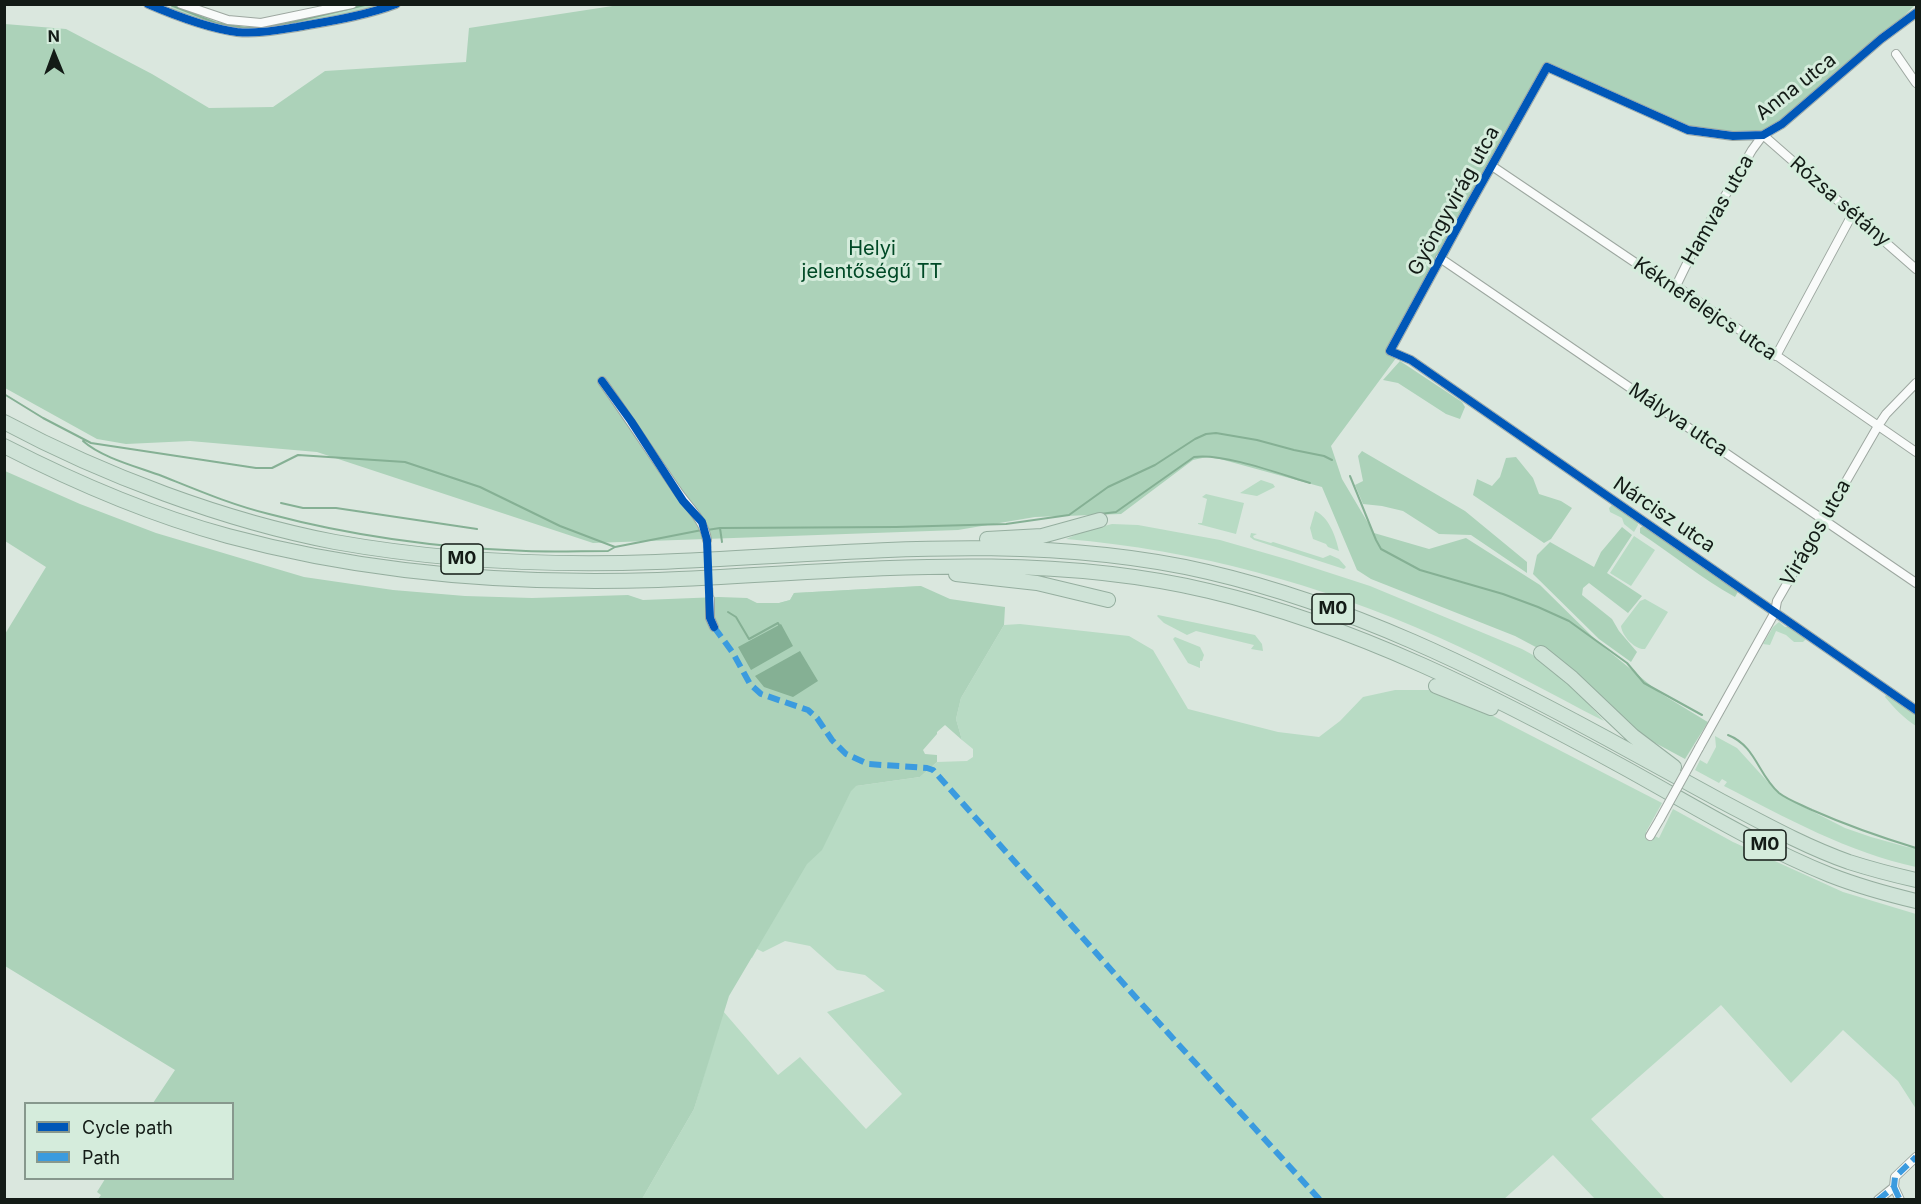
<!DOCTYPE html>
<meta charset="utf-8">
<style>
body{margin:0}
#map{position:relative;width:1921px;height:1204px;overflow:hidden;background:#dae7de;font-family:Inter,sans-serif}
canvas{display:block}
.frame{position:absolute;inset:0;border:6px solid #131b16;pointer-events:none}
.legend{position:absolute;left:24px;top:1102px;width:210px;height:78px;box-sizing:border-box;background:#d5ecdc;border:2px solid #87988d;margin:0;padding:8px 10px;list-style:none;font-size:18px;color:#131b16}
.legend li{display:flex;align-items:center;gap:12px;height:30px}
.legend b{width:30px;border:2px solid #87988d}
.north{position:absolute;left:24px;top:24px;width:60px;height:60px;-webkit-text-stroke:4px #d5ecdc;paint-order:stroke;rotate:359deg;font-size:16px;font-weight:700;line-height:24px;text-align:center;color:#131b16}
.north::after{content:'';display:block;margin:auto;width:21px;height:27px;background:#131b16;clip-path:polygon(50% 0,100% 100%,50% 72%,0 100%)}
</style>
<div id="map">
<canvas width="1921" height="1204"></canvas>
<div class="frame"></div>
<ul class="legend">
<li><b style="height:8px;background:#0057b8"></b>Cycle path</li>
<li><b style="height:8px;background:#3b9bdf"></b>Path</li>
</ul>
<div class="north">N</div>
</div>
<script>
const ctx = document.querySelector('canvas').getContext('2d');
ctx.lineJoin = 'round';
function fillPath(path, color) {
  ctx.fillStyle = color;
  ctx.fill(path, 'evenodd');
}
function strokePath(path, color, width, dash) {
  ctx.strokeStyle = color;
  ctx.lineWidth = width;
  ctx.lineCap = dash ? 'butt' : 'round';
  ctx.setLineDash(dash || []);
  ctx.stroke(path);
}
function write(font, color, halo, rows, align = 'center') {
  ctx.font = font + ' Inter,sans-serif';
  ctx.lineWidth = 6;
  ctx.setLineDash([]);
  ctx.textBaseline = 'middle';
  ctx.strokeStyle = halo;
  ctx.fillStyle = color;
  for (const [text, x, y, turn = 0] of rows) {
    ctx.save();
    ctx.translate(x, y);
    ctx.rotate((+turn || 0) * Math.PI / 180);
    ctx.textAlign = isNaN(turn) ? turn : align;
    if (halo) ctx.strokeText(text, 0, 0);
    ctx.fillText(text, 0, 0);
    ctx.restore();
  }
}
fillPath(new Path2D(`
 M172,5L234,23L339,9L357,5H385L318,20L254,30L231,29L200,20L172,11L171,7Z
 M1261,480L1273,484L1275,487L1257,496L1240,493Z
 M1206,494L1244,503L1236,534L1198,524V523H1202L1207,499L1202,497Z
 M1612,505L1637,521L1638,525L1634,532L1624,524L1622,518L1610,512L1609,508Z
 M1315,511C1329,517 1336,537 1339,551L1328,547L1326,544L1313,539L1310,528Z
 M1112,524L1138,525L1220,540L1293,561L1370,586L1522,649L1553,666L1604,721C1549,693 1495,662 1438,637C1320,584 1196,550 1066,539L1084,531Z
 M1251,533L1257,534L1253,536L1254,538L1271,543L1273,542L1323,558L1330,555L1339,559L1346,567L1344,569L1254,540L1250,537Z
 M1634,536L1655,550L1631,586L1610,573Z
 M921,586L856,786L920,777L937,762L967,761L973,757V749L962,740L956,719L961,698L1004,625L1020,624L1129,636L1153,650L1188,709L1278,732L1319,737L1340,721L1363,697L1395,690H1429L1464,701L1662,803L1646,832L1659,838L1673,809L1733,842L1843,892L1916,914V1109L1898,1081L1843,1030L1791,1083L1721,1005L1591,1119L1665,1199H1595L1553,1155L1503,1200L642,1199L694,1109L723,1011L778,1075L800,1057L866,1129L902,1094L827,1012L885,991L865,975L837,970L810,946L785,941L763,952L757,949L752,958L305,596L640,605L779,603L790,600L794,593Z
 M1645,599L1668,612L1645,649C1635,650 1622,636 1621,626L1640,601Z
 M1158,615L1255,635L1262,644L1263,651L1251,649L1254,645L1196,631L1187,635L1164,623L1157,616Z
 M1779,622L1785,627H1790L1807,638L1803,642H1794L1786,635L1776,631L1770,645L1763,644L1773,627Z
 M1175,637L1200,647L1204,655L1202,661H1200V668L1188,663L1173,639Z
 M1887,693L1916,714V726C1904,718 1894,708 1885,697Z
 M1715,736L1737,748L1778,793L1794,802L1845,828L1871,837L1907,847L1916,848V867C1850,853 1784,817 1724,786L1727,782L1722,779L1719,783L1695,770L1700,760L1707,764L1716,747Z`), '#b8dbc4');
fillPath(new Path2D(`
 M619,5H1915L1881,39L1763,135L1688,130L1547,67L1390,351L1399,354L1331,446L1342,479L1374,533L1429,549L1466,538L1540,585L1600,644L1660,693L1706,721L1708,722L1685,759L1646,738L1564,662L1515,636L1371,579L1357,570L1322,487L1220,459L1207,457L1193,460L1121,514L1035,517L958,530L593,543L317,452L190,441L126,444L97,439L5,388V24L66,29L152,74L209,108L273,107L325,71L466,62L469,28Z
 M1400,361L1462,402L1465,407L1460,419L1446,414L1398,383L1383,380Z
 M1362,451L1465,511L1527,562V573L1471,535L1439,534L1403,511L1382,506L1363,504L1355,485L1363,481L1358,456Z
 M1516,457L1533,478L1539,494L1561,501L1572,508L1551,539L1544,543L1473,495L1477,479L1492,486L1500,477L1506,458Z
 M5,471L80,504L156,533L304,577L393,590L465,596L532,598L628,595L643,600L719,597L747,598L757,603H779L790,600L794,593L921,586L950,599L1005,607L1004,625L961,698L956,719L962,740L945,725L937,732V734L923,750L925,754L937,755V762L920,777L856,786L851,791L822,850L807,864L729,996L694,1109L642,1199H98L101,1195L97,1192L105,1179L232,1178V1104L153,1103L175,1070L5,966V634L46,567L5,541Z
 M1644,525L1739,590L1735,597C1701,578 1672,554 1640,533V528Z
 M1622,527L1632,535L1607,573L1642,596L1628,613L1589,583L1583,588L1582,595L1612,619L1619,631L1637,652L1631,662L1599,639L1533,574L1537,555L1550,542L1594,567L1601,552Z`), '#acd2b9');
fillPath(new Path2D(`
 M781,624L793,646L751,670L738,647Z
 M800,651L818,681L793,697L764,687L755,676Z`), '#85b094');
strokePath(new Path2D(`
 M168,4L216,23L245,28L285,24L369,4
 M4,394L43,418L91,443L256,468H272L298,455L405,462L480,487L560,526L615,547
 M83,441C102,458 138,467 162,476C197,490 232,505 269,514C352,536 440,548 526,551C553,552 581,551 608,551L615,547L702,530
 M1350,476L1376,540L1381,549L1420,570L1503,594L1538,607L1569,621L1627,663L1644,683L1702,715
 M281,503L303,508H336L477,529
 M1100,514L1116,512L1194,457C1224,453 1280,474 1310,483
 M720,528L896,527L1006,524L1069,515L1108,487L1155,465L1195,439L1206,434L1216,433L1257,440L1294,450L1324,456L1332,460
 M707,530L720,528L722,542
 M728,612L736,617L749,639L778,623L779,625
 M1728,735C1756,746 1758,775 1779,793C1788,800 1802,805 1812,810C1846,825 1880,837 1916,848`), '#85b094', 2);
strokePath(new Path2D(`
 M707,540L710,599`), '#bcc8c0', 8, [8, 4]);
const street = new Path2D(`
 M148,4C176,16 207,28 237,32C257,34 277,30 297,27C330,21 364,16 396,4
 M181,4L228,20L261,23L352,4
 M1916,13L1881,39L1782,124L1763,135L1733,136L1688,130L1547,67L1469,206L1390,351L1411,360L1916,710
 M1896,54L1916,83
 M1492,166L1655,276L1676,286L1916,452
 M1440,258L1916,583
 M1676,286L1695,247L1752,150L1763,135L1916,269
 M1776,356L1853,213
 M602,381C628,417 651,453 676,489C687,506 704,519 707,540
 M710,599V618L714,627
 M1699,748L1775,612L1777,601L1878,426L1886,414L1916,383
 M1650,836L1660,819
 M1894,1187L1900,1200
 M1878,1200L1894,1187L1895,1177L1916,1157`);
const highway = new Path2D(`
 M4,422C103,475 225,521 335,542C441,561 549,566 656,562C840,555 1026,530 1208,572C1350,605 1479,669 1606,738C1645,759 1683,780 1721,801C1763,823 1804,846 1849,862C1871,869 1894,875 1916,880
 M4,446C76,483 151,515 228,536C369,574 513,585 658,580C841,573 1028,548 1209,591C1357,626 1492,695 1625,768C1692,805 1758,846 1830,875C1858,886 1887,894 1916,901
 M987,539L1042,536L1100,520
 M956,574L1037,583L1108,600
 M1541,653L1572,678L1633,736L1674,767
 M1436,686L1491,708`);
strokePath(street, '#9da7a0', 10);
strokePath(highway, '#95ae9f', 16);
strokePath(street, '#f9fbfa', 8);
strokePath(highway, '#cfe3d7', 14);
const streetBridge = new Path2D(`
 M1660,819L1699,748`);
strokePath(streetBridge, '#9da7a0', 10, []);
strokePath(streetBridge, '#f9fbfa', 8);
strokePath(new Path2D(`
 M714,627L733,653L750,684L761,694L808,710L817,718L832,740L846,754L868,764L927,768L933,770L1139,1001L1320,1200
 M1894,1187L1900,1200
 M1878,1200L1894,1187L1895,1177L1916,1157`), '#3b9bdf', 6, [12, 6]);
strokePath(new Path2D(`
 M148,4C176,16 207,28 237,32C257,34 277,30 297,27C330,21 364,16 396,4
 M1916,13L1881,39L1782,124L1763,135L1733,136L1688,130L1547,67L1469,206L1390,351L1411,360L1916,710
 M602,381L631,421L683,501L702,522L707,540L710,618L714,627`), '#0057b8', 8);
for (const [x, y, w] of [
 [462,559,42],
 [1333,609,42],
 [1765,845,42]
]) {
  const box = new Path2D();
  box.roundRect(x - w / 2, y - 15, w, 30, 4.5);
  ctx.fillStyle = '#d5ecdc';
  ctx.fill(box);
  strokePath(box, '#131b16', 1.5);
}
write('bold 18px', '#131b16', null, [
 ["M0",462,559],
 ["M0",1333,609],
 ["M0",1765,845]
]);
write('20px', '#131b16', '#d5ecdc', [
 ["Anna utca",1796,87,-38],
 ["Gyöngyvirág utca",1454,201,-61],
 ["Rózsa sétány",1840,202,41],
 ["Hamvas utca",1718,210,-60],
 ["Kéknefelejcs utca",1705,309,34],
 ["Mályva utca",1678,420,34],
 ["Nárcisz utca",1664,515,34],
 ["Virágos utca",1816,533,-60]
]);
write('20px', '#004926', '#d5ecdc', [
 ["Helyi",872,249],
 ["jelentőségű TT",872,272]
]);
</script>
